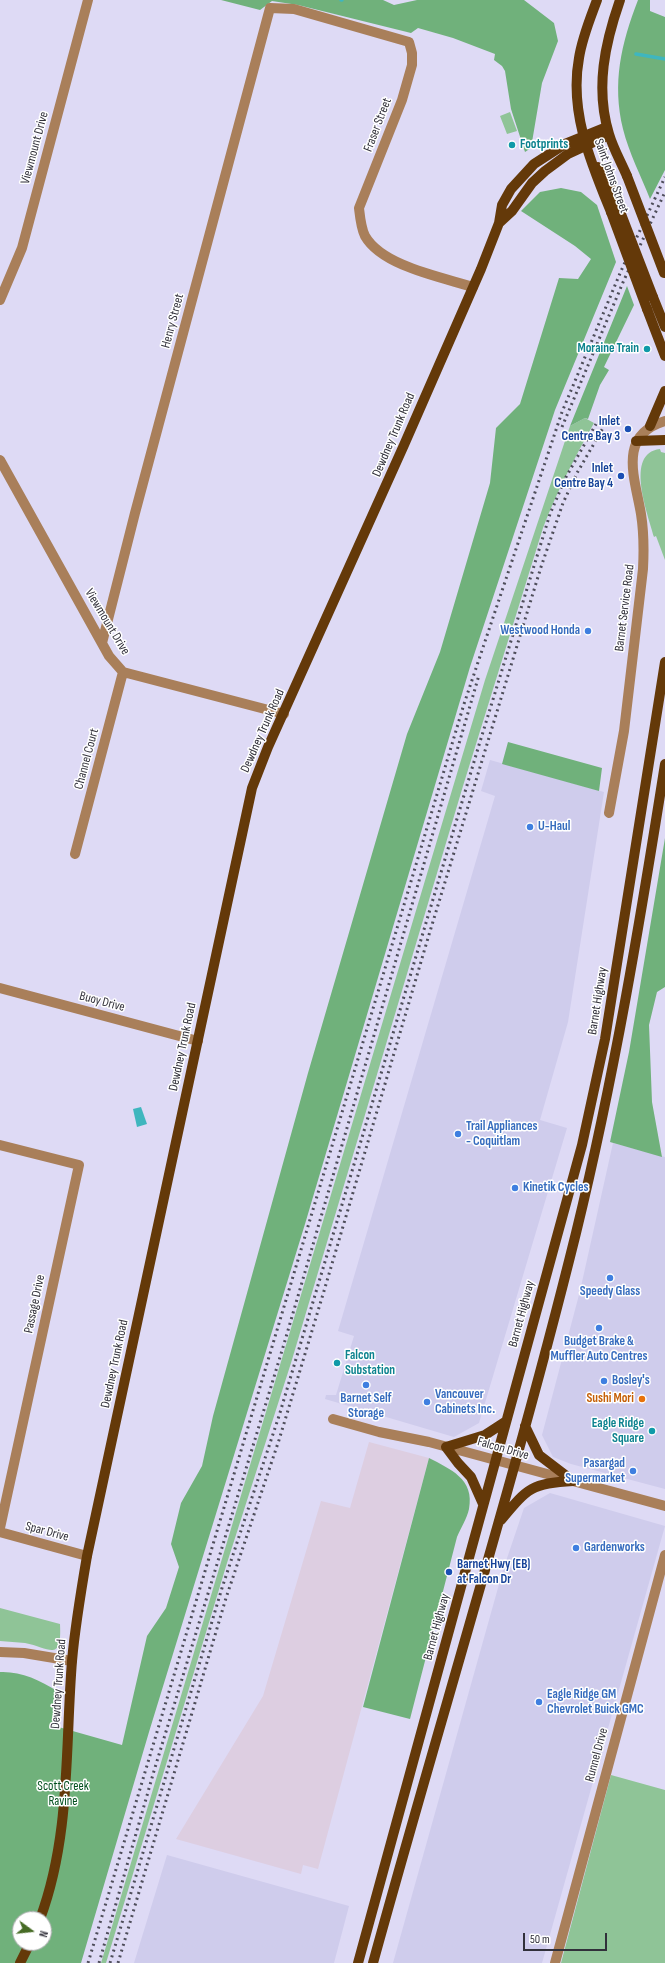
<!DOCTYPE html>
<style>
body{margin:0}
#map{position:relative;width:665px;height:1963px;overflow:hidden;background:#dedaf5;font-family:"Sofia Sans Condensed",sans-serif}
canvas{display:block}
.north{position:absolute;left:12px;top:1911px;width:40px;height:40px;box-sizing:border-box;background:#fff;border:1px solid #adacb0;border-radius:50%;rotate:105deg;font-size:11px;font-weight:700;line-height:16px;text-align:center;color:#31303a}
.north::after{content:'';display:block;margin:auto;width:14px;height:18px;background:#466b25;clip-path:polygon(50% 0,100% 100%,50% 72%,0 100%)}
.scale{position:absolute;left:523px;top:1933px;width:84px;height:18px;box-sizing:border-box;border:2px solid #31303a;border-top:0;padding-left:5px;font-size:12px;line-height:14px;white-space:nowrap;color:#31303a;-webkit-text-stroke:3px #fff;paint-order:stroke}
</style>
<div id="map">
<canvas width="665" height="1963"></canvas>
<div class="north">N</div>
<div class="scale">50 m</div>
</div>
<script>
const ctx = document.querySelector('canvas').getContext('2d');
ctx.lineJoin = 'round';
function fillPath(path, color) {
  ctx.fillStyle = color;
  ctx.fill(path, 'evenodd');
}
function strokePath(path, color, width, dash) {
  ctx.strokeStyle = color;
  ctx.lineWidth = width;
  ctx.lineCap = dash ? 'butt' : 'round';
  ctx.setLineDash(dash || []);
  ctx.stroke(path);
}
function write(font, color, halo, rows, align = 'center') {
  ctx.font = font + ' "Sofia Sans Condensed",sans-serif';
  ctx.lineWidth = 3;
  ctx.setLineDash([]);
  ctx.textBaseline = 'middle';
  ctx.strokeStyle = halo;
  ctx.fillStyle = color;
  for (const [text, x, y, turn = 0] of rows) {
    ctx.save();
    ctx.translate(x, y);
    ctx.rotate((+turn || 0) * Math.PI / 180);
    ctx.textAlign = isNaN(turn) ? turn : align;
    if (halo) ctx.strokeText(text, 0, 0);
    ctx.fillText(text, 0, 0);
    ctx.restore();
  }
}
fillPath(new Path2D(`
 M490,760L604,792L568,1022L540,1120L567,1128L479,1423L454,1437L325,1399L326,1395H336L354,1336L338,1331L495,796L481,791Z
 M613,1143L665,1157V1489L571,1464L553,1457L542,1435L580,1291Z
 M550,1493L665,1526L542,1963H393L503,1570L524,1508Z
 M167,1855L349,1906L334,1963H134Z`), '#cfccec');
fillPath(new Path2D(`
 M369,1442L429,1458L318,1869L303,1865L301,1874L176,1839L263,1696L321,1501L350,1508Z`), '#ddcee1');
fillPath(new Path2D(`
 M510,112L517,131L507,134L500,116Z
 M585,418L594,423C575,457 557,491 543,528L463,786L291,1363L227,1563L106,1963H101L485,680L570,426Z
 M660,449L661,452L665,453V560L656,536L654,537C648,514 624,453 660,449Z
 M0,1608L60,1624C62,1663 50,1648 25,1643C17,1642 8,1642 0,1641Z
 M611,1775L665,1790V1963H561Z`), '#8fc497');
fillPath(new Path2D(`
 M221,0H383L394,5L417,0H524L554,23L558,41L542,83L531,148L525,152L511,109L505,71L502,66L494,60L495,54L453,38L418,28L411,33L298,5L272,1L260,10Z
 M638,0H650V11L665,17V170L650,199C641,176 629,153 623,129C612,83 621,44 638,0Z
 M561,188L581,192L597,205L616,262L555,410L470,667L305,1224L149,1732L81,1963H0V1672C20,1671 40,1680 57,1691L55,1726L122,1745L147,1636L166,1608L179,1567L171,1544L181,1503L202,1466L213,1416L308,1073L407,734L440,652L490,483L496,428L520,404L559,278L578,279L591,259L575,246L521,211L540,192ZM20,1919H44V1943H20Z
 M627,286L634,305L604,367L609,370L600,385L588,419L585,418L570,426Z
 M508,742L602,768L599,791L502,764Z
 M665,838V987L657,992L649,1025L652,1102L662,1157L610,1142L629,1052Z
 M429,1458C450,1469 475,1479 469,1509C467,1518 461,1528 457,1537L410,1719L363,1707Z`), '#70b17b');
fillPath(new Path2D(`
 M141,1107L147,1124L137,1127L133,1109Z`), '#3fb6be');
strokePath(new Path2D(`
 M341,0H342
 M636,54L665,59`), '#3fb6be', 3.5);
strokePath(new Path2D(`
 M0,300L22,248L88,0
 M0,460L109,656L123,672L284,714
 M102,643L135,513L270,8L294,9L409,42L412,53V65L402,100L359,208C360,217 361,228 365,236C382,266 441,277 473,287
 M609,813L624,731L643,569C644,550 644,533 641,514C635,478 617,435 665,421
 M75,854L123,672
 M0,988L198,1041
 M0,1145L79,1165L0,1528
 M333,1419L379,1432L429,1442L665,1506
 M0,1532L87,1556
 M0,1652L24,1653L72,1661
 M555,1963L665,1555`), '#a97f5a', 10);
strokePath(new Path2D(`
 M597,0C590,19 582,38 579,58C569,112 591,163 611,212
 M620,0C605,43 595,88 609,134C613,148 621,162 627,176
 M598,167L612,190L616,201
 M499,223L512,211L532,183L545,171L568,154L609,135
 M653,297L665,327
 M647,309L665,356
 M650,426L665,391
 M636,441L665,440
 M525,1426L539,1455L573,1481
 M483,1504L471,1477L458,1463L446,1447L485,1435L505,1422
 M501,1520C527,1489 531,1483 573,1481
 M40,1919C71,1836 65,1747 72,1661C75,1626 81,1591 87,1556L252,788L268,747L404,445L481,269L499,223L502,205L511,189L534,164L565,144L607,127
 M20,1963L30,1943
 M358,1963L582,1145L605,1039L665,662
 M373,1963C440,1720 515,1479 576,1233C614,1078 640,922 665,764`), '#643909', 10);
strokePath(new Path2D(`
 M562,427L624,280L665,192
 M88,1963L464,704L562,412L621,271L665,177
 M99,1963L154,1771L284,1344L479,675
 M110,1963L222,1588L279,1416L479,745L550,514L566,477L596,424
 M118,1963L226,1598L279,1440L324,1291L428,938L541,567L563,503L577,473L603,428`), '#4e4d5a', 3, [2, 4]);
strokePath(new Path2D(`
 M627,176L664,273
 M616,201L653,297
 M611,212L647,309`), '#643909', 10);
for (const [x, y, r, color] of [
 [512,145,4,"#0f9aa8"],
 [647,349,4,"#0f9aa8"],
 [628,429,4,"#1a4fb4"],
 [621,476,4,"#1a4fb4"],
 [588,631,4,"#3f7fe0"],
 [530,827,4,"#3f7fe0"],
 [458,1134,4,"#3f7fe0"],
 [515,1188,4,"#3f7fe0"],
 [610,1278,4,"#3f7fe0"],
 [599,1328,4,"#3f7fe0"],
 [337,1363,4,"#0f9aa8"],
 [604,1381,4,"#3f7fe0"],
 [366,1385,4,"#3f7fe0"],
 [642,1399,4,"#e8710a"],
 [427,1402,4,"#3f7fe0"],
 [652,1431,4,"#0f9aa8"],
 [633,1471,4,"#3f7fe0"],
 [576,1548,4,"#3f7fe0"],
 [449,1572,4,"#1a4fb4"],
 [539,1702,4,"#3f7fe0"]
]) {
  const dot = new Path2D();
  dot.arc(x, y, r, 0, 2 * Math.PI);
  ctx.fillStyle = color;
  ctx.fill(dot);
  strokePath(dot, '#fff', 1.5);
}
write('13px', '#31303a', '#fff', [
 ["Fraser Street",378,125,-69],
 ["Viewmount Drive",35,148,-75],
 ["Saint Johns Street",611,176,70],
 ["Henry Street",173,321,-75],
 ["Dewdney Trunk Road",394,435,-67],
 ["Barnet Service Road",625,608,-83],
 ["Viewmount Drive",107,622,59],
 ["Dewdney Trunk Road",263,731,-66],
 ["Channel Court",87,759,-75],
 ["Barnet Highway",598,1001,-81],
 ["Buoy Drive",102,1002,15],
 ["Dewdney Trunk Road",183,1047,-78],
 ["Passage Drive",35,1304,-78],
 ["Barnet Highway",522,1314,-75],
 ["Dewdney Trunk Road",115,1364,-78],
 ["Falcon Drive",503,1449,16],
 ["Spar Drive",47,1532,15],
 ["Barnet Highway",437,1627,-75],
 ["Dewdney Trunk Road",59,1684,-86],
 ["Runnel Drive",597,1755,-75]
]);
write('bold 13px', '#0d838f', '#fff', [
 ["Footprints",520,145],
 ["Moraine Train",639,349,"right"],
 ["Falcon",345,1356],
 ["Substation",345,1371],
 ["Eagle Ridge",644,1424,"right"],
 ["Square",644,1439,"right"]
], 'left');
write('bold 13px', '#164399', '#fff', [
 ["Inlet",620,422],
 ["Centre Bay 3",620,437],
 ["Inlet",613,469],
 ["Centre Bay 4",613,484],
 ["Barnet Hwy (EB)",457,1565,"left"],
 ["at Falcon Dr",457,1580,"left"]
], 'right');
write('bold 13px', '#366cbe', '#fff', [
 ["Westwood Honda",580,631,"right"],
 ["U-Haul",538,827],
 ["Trail Appliances",466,1127],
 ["- Coquitlam",466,1142],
 ["Kinetik Cycles",523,1188],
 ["Speedy Glass",610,1292,"center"],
 ["Budget Brake &",599,1342,"center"],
 ["Muffler Auto Centres",599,1357,"center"],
 ["Bosley's",612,1381],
 ["Vancouver",435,1395],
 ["Cabinets Inc.",435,1410],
 ["Barnet Self",366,1399,"center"],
 ["Storage",366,1414,"center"],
 ["Pasargad",625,1464,"right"],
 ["Supermarket",625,1479,"right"],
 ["Gardenworks",584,1548],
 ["Eagle Ridge GM",547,1695],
 ["Chevrolet Buick GMC",547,1710]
], 'left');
write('bold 13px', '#c56008', '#fff', [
 ["Sushi Mori",634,1399]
], 'right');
write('13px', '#004f1d', '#fff', [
 ["Scott Creek",63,1787],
 ["Ravine",63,1802]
]);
</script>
